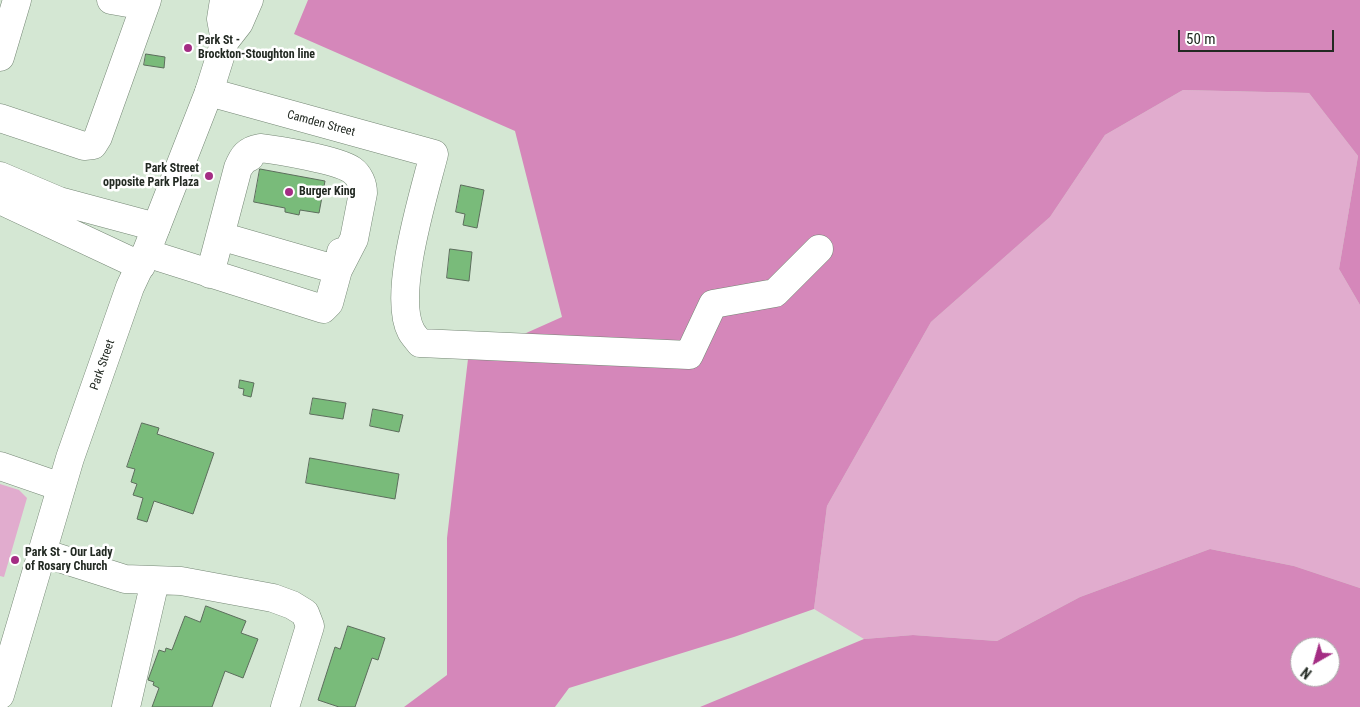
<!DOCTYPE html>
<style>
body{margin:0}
#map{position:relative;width:1360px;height:707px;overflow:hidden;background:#d4e7d3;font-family:"Roboto Condensed",sans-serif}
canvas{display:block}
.north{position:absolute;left:1290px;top:637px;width:50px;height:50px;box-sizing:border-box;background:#fff;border:1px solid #a7a9a7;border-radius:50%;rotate:218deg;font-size:14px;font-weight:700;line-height:20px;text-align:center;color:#222922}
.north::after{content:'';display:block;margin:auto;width:18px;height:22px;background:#a42d84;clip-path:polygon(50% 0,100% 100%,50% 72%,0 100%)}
.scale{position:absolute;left:1178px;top:30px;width:156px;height:22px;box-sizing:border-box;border:2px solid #222922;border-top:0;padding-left:6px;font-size:15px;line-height:18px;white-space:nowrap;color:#222922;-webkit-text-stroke:4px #fff;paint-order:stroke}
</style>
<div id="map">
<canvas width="1360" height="707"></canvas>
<div class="north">N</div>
<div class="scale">50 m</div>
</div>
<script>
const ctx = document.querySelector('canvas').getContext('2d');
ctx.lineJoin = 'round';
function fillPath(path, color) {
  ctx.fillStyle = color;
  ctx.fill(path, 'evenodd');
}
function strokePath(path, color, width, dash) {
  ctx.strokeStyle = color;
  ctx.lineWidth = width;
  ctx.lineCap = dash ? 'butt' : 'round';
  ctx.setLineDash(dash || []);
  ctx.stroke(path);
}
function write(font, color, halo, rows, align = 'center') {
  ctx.font = font + ' "Roboto Condensed",sans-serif';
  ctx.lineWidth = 5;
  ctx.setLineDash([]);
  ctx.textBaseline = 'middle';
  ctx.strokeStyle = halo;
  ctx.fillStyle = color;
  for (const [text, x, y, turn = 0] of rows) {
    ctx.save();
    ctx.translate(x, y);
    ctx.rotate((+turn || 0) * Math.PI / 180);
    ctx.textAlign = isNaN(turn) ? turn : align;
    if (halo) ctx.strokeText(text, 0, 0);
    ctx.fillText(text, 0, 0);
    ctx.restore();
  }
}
fillPath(new Path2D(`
 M1183,90L1309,93L1358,156L1339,269L1360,305V588L1294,566L1210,549L1080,597L997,641L913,635L864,639L814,609L827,506L931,322L1050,217L1105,135Z
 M0,484L19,490L27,498L4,577L0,576Z`), '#e1acce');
fillPath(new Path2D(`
 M308,0H1360V305L1339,269L1358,156L1309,93L1183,90L1105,135L1050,217L931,322L827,506L814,609L734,637L569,688L555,707H404L447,675V538L468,359L562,317L515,131L294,34Z
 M1210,549L1294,566L1360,588V707H700L864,639L913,635L997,641L1080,597ZM1300,647H1330V677H1300Z`), '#d587ba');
const building = new Path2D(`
 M146,54L165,57L164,68L144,65Z
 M260,169L325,181L319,213L300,210L299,215L285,212V208L254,202Z
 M461,185L484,190L477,228L463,225L465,214L456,212Z
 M450,249L472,252L469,281L447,278Z
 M240,380L254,383L251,397L243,395L244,389L239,388Z
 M313,398L346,403L343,419L310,414Z
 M373,409L403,415L399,432L370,426Z
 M142,423L159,428L157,434L214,453L193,514L154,501L147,522L137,519L143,498L133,495L137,484L131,482L135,469L127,467Z
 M310,458L399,474L395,499L306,483Z
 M206,606L246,621L241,633L258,639L243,678L225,671L212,707H152L159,688L153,685L154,682L148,680L159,650L165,652L166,648L172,650L185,616L200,622Z
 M348,626L385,638L378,660L372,658L355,707H339L318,700L335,647L340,649Z`);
fillPath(building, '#79bb7a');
strokePath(building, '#5c6d5c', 1);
const minor = new Path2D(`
 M111,0L145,6
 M0,57L17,0
 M209,92L434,154C424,194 392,295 411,331C413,335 417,339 420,343L689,355L713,304L775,293L819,249
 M0,118L84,146L93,145L98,137L147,0
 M0,176L59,201L156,227
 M0,200L141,266
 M220,236L338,270L341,252
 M146,253L323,309L329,303L338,270L354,239L363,193C363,184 359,175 352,170C338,160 278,150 260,148C247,150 243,156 238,168
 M210,274L238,168L244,160L250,157
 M0,466L61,487
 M43,553L125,579L181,581L273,598L292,605L305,613L310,626L285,707
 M126,707L155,581`);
const major = new Path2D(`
 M224,0L221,19L225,41
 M0,695L70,458L130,287L146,253L209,92L225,41L239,23L249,0`);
strokePath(minor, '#758775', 29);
strokePath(major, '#758775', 29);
strokePath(minor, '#fff', 28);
strokePath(major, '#fff', 28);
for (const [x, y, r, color] of [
 [188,48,5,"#a42d84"],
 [209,176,5,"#a42d84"],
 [289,192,5,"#a42d84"],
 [15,560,5,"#a42d84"]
]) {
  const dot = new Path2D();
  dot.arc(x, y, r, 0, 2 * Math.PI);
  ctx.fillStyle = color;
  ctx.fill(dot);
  strokePath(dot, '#fff', 2);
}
write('bold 12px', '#222922', '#fff', [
 ["Park St -",198,41],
 ["Brockton-Stoughton line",198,55],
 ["Park Street",199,169,"right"],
 ["opposite Park Plaza",199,183,"right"],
 ["Burger King",299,192],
 ["Park St - Our Lady",25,553],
 ["of Rosary Church",25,567]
], 'left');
write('12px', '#222922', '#fff', [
 ["Camden Street",321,124,15],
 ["Park Street",103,365,-71]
]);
</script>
